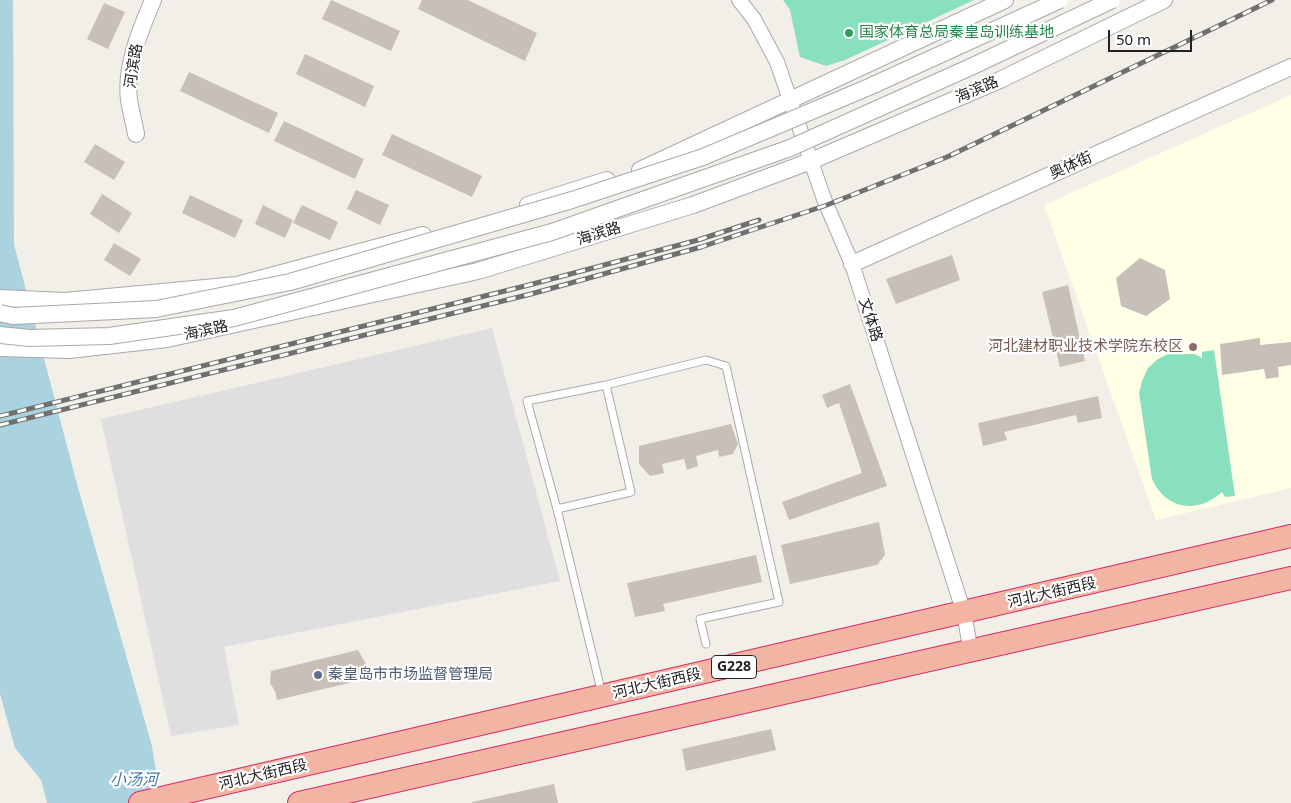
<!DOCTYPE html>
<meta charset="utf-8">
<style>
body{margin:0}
#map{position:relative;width:1291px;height:803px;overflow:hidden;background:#f2efe9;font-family:"Noto Sans",sans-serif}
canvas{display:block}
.scale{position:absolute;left:1108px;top:30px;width:84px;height:22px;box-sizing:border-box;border:2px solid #222;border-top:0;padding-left:6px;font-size:15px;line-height:18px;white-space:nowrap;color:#222;-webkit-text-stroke:4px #fff;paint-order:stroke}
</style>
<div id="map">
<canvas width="1291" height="803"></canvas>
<div class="scale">50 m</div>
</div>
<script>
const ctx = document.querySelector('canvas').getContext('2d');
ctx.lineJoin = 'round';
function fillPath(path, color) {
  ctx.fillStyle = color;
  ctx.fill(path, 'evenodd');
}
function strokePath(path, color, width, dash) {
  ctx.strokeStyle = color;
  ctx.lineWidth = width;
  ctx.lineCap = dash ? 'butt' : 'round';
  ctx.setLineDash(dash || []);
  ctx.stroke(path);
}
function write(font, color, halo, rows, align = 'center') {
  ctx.font = font + ' "Noto Sans","Noto Sans SC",sans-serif';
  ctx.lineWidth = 4.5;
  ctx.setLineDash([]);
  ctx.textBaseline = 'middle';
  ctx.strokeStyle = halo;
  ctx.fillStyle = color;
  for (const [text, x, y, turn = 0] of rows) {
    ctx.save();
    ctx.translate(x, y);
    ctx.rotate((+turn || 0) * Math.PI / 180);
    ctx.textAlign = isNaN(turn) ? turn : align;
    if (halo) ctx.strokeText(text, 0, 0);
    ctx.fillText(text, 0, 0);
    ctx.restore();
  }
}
fillPath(new Path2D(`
 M492,328L560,581L224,647L239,725L171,736L101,419Z`), '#e0dfdf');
fillPath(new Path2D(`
 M1291,95V488L1156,520L1044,205Z`), '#ffffe5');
fillPath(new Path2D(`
 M783,0H974L845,60L826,66L800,57L790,10Z
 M1214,350L1235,496L1225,497L1222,492C1198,514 1166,510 1152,479L1139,393L1142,381L1148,368L1158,359L1168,354H1195L1202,358V352Z`), '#88e0be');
fillPath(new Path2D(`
 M0,0H13L14,244L77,484L152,746L161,803H47L41,780L15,748L0,694Z`), '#aad3df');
fillPath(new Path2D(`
 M331,0L400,31L391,51L322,19Z
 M422,0H468L537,33L525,61L418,9Z
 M104,3L125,12L108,49L87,39Z
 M305,54L374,86L365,107L296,74Z
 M189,72L278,113L269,133L180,91Z
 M284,121L364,159L355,179L274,141Z
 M392,134L482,176L472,197L382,155Z
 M95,144L125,162L114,180L84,162Z
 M356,190L389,205L380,225L347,209Z
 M102,194L132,213L119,233L90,214Z
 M190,195L243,220L235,238L182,213Z
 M263,205L293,220L285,238L255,224Z
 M302,205L338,222L330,240L293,223Z
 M114,243L141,259L130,276L104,260Z
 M952,255L960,280L896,304L886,279Z
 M1140,258L1165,270L1170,299L1146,316L1121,306L1116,278Z
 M1068,285L1085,361L1060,367L1042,292Z
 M1260,338V345L1291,342V365L1278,367L1279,377L1266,379L1264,369L1222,375L1220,344Z
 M850,384L887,486L789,520L782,502L862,473L839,403L827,408L822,395Z
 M1098,396L1102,418L1078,423L1076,415L1004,432L1007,440L983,446L978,423Z
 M731,424L738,444L733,454L719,457L718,450L696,456L698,466L687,470L684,459L662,464L664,473L650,476L639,464V446Z
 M879,522L885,555L877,565L790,584L781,545Z
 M756,555L762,582L663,604L665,611L635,617L627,583Z
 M358,650L367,666L364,672L366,679L277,700L275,691L270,683L271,671Z
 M771,729L776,750L686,771L682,749Z
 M554,784L558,803H472V802Z`), '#c7bfb8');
const service = new Path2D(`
 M557,509L631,492L606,385
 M602,694L557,509L527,401L606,385L706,360L726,366L779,602L700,619L706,644`);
const minor = new Path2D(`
 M739,0L754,19L777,62L824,199L852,264L964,613L971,652`);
const tertiary = new Path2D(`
 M136,134C134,123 131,112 129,100C125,66 140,31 153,0
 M640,170L1005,0
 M528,205L607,180
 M852,264L1291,67
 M0,298L65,301L237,285L423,235
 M0,348L69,350L167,339L478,271L693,205L811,161L1000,80L1164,0`);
const trunk = new Path2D(`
 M140,803L1291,536
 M299,803L1291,578`);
strokePath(service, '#a9a9a9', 9);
strokePath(minor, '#a9a9a9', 16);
strokePath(tertiary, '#a9a9a9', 18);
strokePath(trunk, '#dc2a67', 24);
strokePath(service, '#fff', 7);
strokePath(minor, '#fff', 14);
strokePath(tertiary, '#fff', 16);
strokePath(trunk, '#f2b4a3', 22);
const rail = new Path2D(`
 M0,416L529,285L698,240L759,220
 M0,425L531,294L701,247L827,205L947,157L1272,0`);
strokePath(rail, '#707070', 5);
strokePath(rail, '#fff', 3, [9]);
const tertiaryBridge = new Path2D(`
 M0,313L13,316L156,309L290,282L572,200L703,157L869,87L1060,0
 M0,335L29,338L109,336L234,318L552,232L790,148L975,65L1112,0`);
strokePath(tertiaryBridge, '#a9a9a9', 18, []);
strokePath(tertiaryBridge, '#fff', 16);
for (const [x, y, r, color] of [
 [849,33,5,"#2e9e5b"],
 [1193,347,5,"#8d6e63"],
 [318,675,5,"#5c6f8a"]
]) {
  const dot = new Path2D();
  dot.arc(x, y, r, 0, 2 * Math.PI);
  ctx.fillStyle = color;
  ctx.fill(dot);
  strokePath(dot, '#fff', 2);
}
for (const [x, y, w] of [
 [734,667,45]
]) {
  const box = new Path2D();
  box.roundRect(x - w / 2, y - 11.5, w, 23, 4);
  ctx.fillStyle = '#fff';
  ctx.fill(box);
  strokePath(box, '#222', 1);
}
write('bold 14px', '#222', null, [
 ["G228",734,667]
]);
write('15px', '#27864d', '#fff', [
 ["国家体育总局秦皇岛训练基地",859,33]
], 'left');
write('15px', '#222', '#fff', [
 ["河滨路",134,66,-81],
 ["海滨路",977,90,-23],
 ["奥体街",1071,166,-24],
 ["海滨路",599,234,-17],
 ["文体路",870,320,72],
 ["海滨路",206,331,-12],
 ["河北大街西段",1052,593,-13],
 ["河北大街西段",657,684,-13],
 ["河北大街西段",263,775,-13]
]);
write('15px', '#785e54', '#fff', [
 ["河北建材职业技术学院东校区",1183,347]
], 'right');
write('15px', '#4e5e75', '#fff', [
 ["秦皇岛市市场监督管理局",328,675]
], 'left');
write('italic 16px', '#4a7aab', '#fff', [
 ["小汤河",134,780]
]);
</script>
